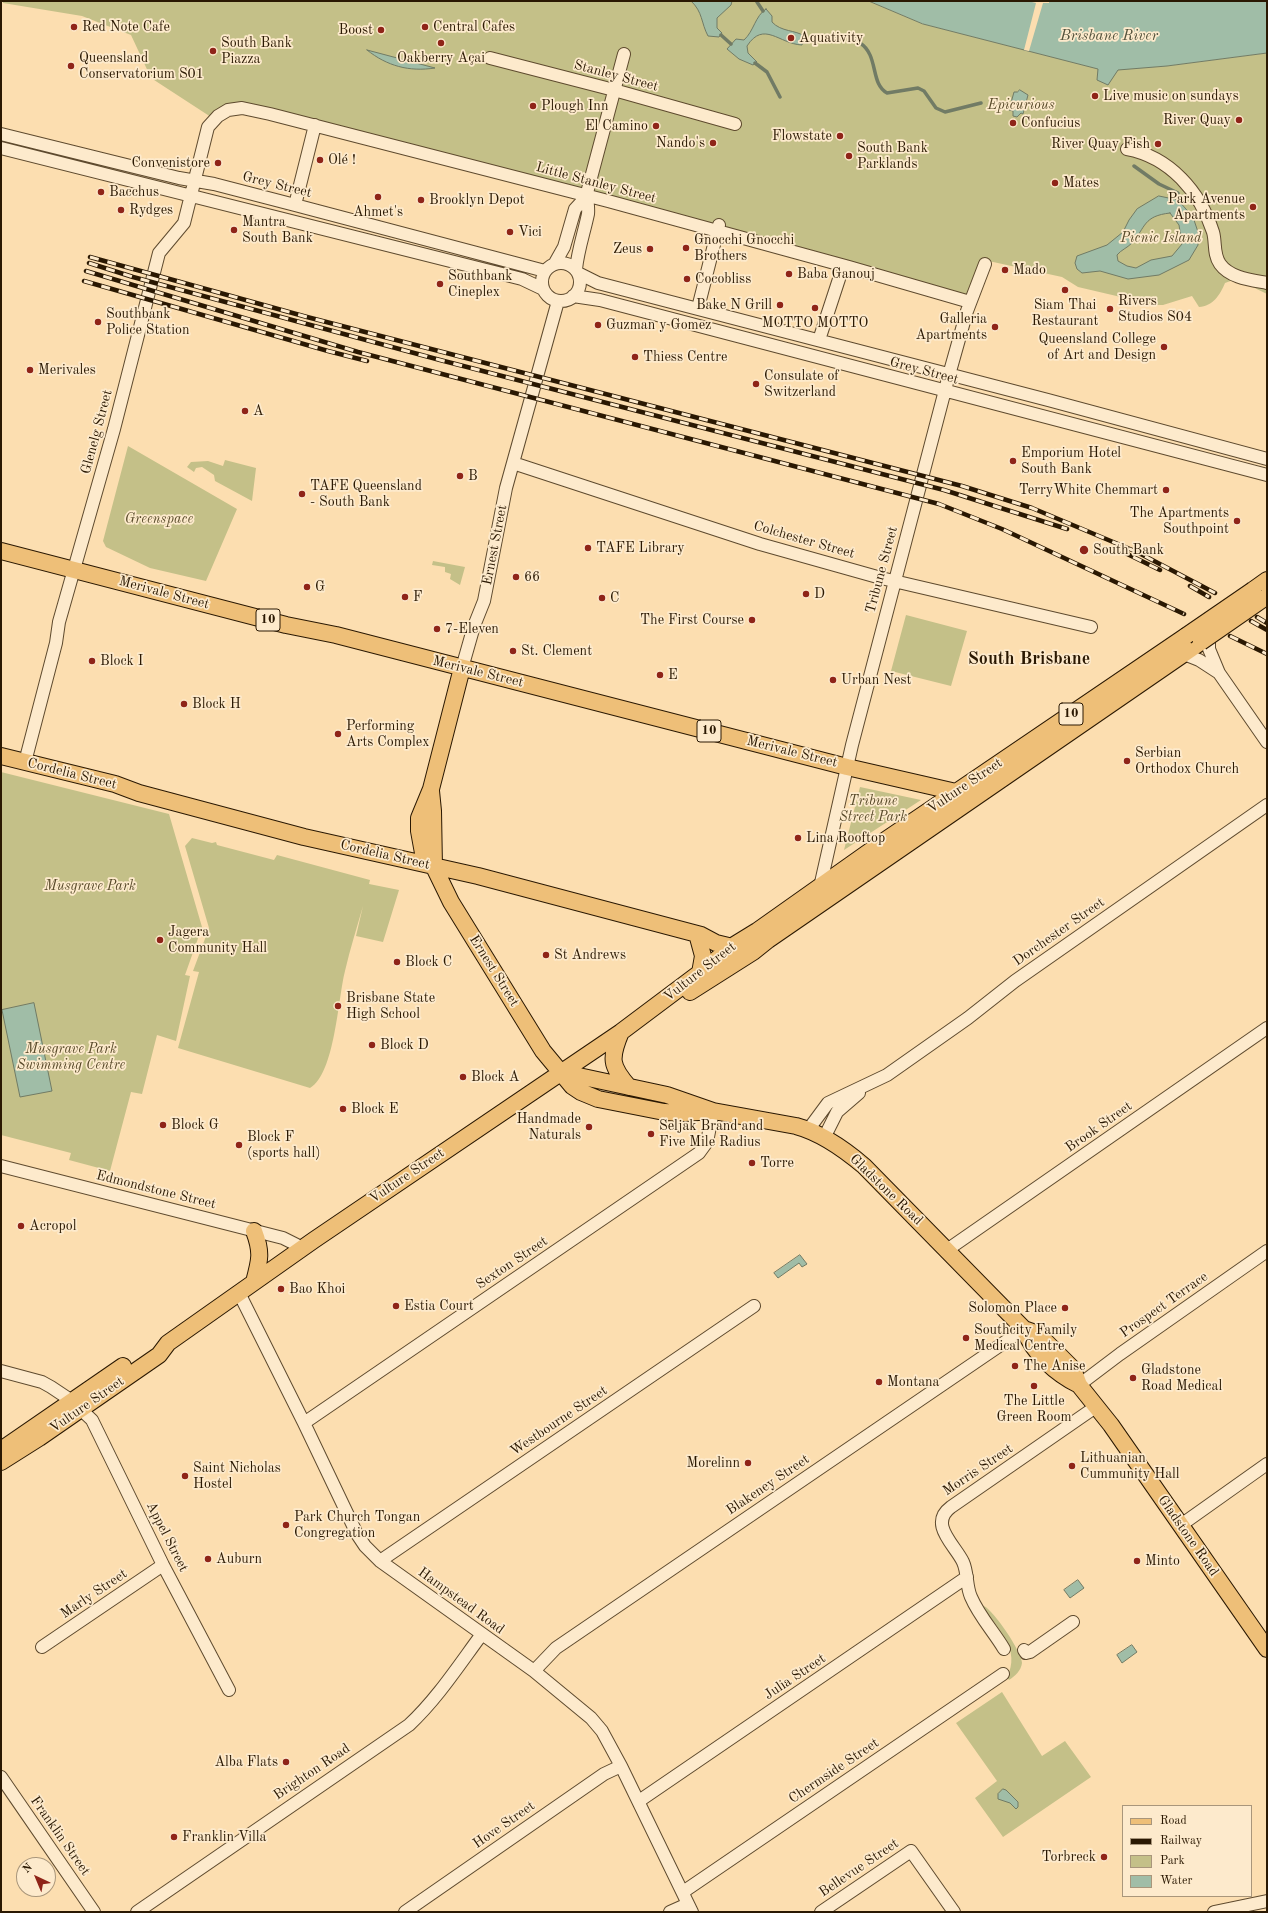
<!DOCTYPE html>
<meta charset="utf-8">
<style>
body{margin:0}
#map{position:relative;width:1268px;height:1913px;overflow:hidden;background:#fcdeb0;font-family:"Old Standard TT",serif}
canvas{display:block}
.frame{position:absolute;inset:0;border:2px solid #2a1802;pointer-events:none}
.legend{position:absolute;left:1122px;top:1805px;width:130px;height:92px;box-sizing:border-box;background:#fdeacc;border:1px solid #a9967b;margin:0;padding:5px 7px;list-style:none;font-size:12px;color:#2a1802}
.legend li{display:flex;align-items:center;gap:8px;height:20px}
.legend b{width:20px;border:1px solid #a9967b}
.north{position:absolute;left:16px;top:1857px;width:40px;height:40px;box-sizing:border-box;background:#fdeacc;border:1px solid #a9967b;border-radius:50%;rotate:316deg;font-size:11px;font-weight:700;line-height:16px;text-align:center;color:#2a1802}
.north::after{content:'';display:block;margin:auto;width:14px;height:18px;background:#8f2418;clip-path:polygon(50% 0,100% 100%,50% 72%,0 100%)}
</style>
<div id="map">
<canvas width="1268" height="1913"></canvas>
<div class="frame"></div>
<ul class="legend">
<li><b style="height:5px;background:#eebf78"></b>Road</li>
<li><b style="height:5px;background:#2a1802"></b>Railway</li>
<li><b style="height:11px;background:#c4c088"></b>Park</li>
<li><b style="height:11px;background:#a0bda7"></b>Water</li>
</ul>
<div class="north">N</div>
</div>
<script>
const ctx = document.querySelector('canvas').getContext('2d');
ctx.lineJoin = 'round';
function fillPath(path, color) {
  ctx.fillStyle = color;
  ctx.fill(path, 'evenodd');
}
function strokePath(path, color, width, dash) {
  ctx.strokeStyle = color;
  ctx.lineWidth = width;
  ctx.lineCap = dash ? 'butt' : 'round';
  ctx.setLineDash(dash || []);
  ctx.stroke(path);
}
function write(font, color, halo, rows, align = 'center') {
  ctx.font = font + ' "Old Standard TT",serif';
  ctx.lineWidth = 3.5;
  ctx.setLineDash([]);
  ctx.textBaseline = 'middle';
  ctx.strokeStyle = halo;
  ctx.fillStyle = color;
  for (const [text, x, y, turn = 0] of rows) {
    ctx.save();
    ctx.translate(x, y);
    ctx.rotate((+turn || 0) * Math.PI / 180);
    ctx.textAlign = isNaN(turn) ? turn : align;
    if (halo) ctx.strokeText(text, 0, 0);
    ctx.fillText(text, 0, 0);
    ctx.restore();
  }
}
fillPath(new Path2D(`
 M3,1H869L923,24L1099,69L1167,66L1267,53V294L1236,279L1225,283C1220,295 1213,306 1199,307L1192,296L1163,305H1155L1078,287L1062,277L984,260L970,302L242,108L214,119L151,78L131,35L82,16L3,3Z
 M128,446L237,509L206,581L150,568L106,547L103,541Z
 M225,460L256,468L252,501L215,481L214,475L202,467L196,468L194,472L187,467L191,462L208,461L223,466Z
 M433,561L465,567L460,585L450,579L451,574L445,572V567L432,565Z
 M906,615L967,631L951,686L891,671Z
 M1,772L169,814L202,927L185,975L190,976L176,1041L157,1035L142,1094L131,1092L110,1171L69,1160L71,1153L1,1135Z
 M860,787L921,800L844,850Z
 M192,838L212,843L216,842L217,845L274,860L277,855L370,880L369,884L399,890L383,942L356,936L363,906C357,927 350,949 345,971C338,998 335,1074 310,1088L178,1048L199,972L193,971L209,928L185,846Z
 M984,1606C994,1611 1022,1652 1022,1663C1021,1671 1015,1676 1009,1680L1007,1677C1021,1650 999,1630 984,1609Z
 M1002,1692L1042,1756L1065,1741L1091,1777L1003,1837L975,1798L997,1781L956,1723Z`), '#c4c088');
const water = new Path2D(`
 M691,1H732L731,5L717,18V28L722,33L719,37L708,36C701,23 703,12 691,1Z
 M869,1H1267V53L1167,66L1118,70L1108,85L1097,80L1098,69L923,24Z
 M766,9L772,16V22C781,32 796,30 804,36L802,45C779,44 764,20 747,46L748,53L757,62L753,65L739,59L727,49L736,39L744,40C754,31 755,16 766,9Z
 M367,50L435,68C409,72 387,66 367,50Z
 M1020,90L1028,95L1023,114L1021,113L1017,117L1013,116V111L1009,110L1014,92H1017Z
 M1159,196L1178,200L1193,217L1198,232V245L1189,260L1159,275L1128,279L1100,271L1082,273L1077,269L1075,263L1077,256L1107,245L1123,232L1129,220L1137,209ZM1170,213L1179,225L1182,244L1172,256L1151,260L1136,268L1127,266L1118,261L1117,255C1121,250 1127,248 1132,243C1146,227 1143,216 1170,213Z
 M34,1003L52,1091L20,1097L2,1010Z
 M800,1255L807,1264L802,1267L799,1263L778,1278L774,1273Z
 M1078,1580L1084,1588L1070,1598L1064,1590Z
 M1132,1645L1137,1652L1122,1663L1117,1655Z
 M1003,1789L1006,1790L1018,1802V1807L1016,1809L1010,1803L998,1799V1794Z`);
fillPath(water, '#a0bda7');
strokePath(water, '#717b65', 1);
fillPath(new Path2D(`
 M1028,1H1049V3H1043L1029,51L1024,50L1036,3Z`), '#fcdeb0');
strokePath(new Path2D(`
 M757,2L763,11
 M721,35L731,44
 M803,42C818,41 835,34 849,37C853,37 857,40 860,43C879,55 870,84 887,93L918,88L924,91L936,108L945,112L981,103
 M755,63L767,72L780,97
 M1134,166L1159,184L1178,193V200`), '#717b65', 3.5);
const minor = new Path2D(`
 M490,58L614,90L735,124
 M1,134L179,178L214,184L295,205L545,271
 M1,148L522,279L543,289
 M1127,149C1170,157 1200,192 1213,232C1216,242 1213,254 1220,264C1230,278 1251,280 1267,283
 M295,205L315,125
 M542 282a19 19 0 1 1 38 0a19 19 0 1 1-38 0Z
 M555,263L564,247L575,209L587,196
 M576,269C578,250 584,233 588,214C589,206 586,198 588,189L624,54
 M578,273L598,283L1048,400L1267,459
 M573,296L600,300L1267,475
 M698,308L719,225
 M819,340L839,279
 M513,463L760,544L881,578L1091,627
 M1209,637V649L1219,673L1267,742
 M1184,654L1199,660L1219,673
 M462,668L474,626L484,601L506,488L558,301
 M25,762L56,643L59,622L114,429L159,253L184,223L208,127L218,116L228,110L242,108L270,114L608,201L849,267L970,302
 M820,887L852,745L949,375L967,311L985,264
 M808,1130L828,1103L887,1075L968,1018L1015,981L1267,805
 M824,1138L837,1112L859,1093
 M1,1166L283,1238L303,1248
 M947,1250L1267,1028
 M239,1293L304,1423L357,1534L365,1546L380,1561L534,1671L591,1718L602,1731L621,1766L692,1912
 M1,1371L42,1382L51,1387L72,1401L92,1420L163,1565L229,1690
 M1079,1385L1120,1354L1267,1251
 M304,1423L699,1153L707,1142L713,1111
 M1181,1525L1267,1464
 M380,1561L754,1306
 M42,1647L163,1565
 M1004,1649C994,1632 979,1616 971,1597C966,1586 968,1573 963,1562C955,1545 928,1524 951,1507L1097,1406
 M1024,1650L1026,1653L1030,1652L1073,1622
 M534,1671L556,1648L1024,1329
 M1,1777L94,1912
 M639,1801L967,1577
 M683,1892L1003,1674
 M137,1912L409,1725C437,1699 459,1665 482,1634
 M405,1912L604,1774L621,1766
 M670,1912L688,1904
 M821,1912L911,1851L954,1912
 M1214,1912L1267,1901`);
const major = new Path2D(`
 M1,551L286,625L336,635L847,767L956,792
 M1253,590L1267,580
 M462,668L431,789L419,818V831L423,853L434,867L451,902L543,1051L572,1086L581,1092L598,1099L664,1112L685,1113L711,1111
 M1,756L115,784L139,793L304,837L478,876L701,935L716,943L741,949L768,940
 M431,791L433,811L434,867
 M697,934L703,956L700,973
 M690,992L753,952L768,940L1201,642
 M621,1032C610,1058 610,1066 629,1087
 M560,1072L667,1095L713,1111L796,1126C822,1133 844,1149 864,1166L1024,1329C1033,1353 1056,1374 1079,1385
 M254,1231C262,1252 260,1260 254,1282
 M1024,1329L1038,1334L1073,1369L1079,1385L1111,1425L1267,1649
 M1,1450L123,1366
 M1,1462L39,1438L159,1355L168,1343L314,1240L621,1032L705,969L731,947L757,931L887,839L1186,636`);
strokePath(minor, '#5e4a2e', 14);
strokePath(major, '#2a1802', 18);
strokePath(minor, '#fdeacc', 12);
strokePath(major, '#eebf78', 16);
const rail = new Path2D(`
 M90,257L307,317L962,486L1032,508L1137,552L1215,593
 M89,263L133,277L440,360L944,490L1067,529
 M86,271L358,352L939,504L1002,529L1184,614
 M84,281L328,351L367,361
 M1117,549L1160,570
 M1190,586L1209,597
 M1257,617L1267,623
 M1251,621L1267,630
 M1230,636L1267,654`);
strokePath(rail, '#2a1802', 4.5);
strokePath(rail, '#fdeacc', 3, [9]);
const majorBridge = new Path2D(`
 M1186,636L1253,590
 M1201,642L1266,597`);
strokePath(majorBridge, '#2a1802', 18, []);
strokePath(majorBridge, '#eebf78', 16);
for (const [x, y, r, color] of [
 [74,27,4,"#8f2418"],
 [425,27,4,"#8f2418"],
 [381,30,4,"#8f2418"],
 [791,38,4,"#8f2418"],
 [441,43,4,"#8f2418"],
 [213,51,4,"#8f2418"],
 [71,66,4,"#8f2418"],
 [1095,96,4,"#8f2418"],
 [533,106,4,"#8f2418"],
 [1239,120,4,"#8f2418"],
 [1013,123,4,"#8f2418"],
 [656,126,4,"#8f2418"],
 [840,136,4,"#8f2418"],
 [713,143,4,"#8f2418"],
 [1158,144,4,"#8f2418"],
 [849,156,4,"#8f2418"],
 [320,160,4,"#8f2418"],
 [218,163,4,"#8f2418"],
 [1055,183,4,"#8f2418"],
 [101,192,4,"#8f2418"],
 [378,197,4,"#8f2418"],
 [421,200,4,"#8f2418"],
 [1253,207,4,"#8f2418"],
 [121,210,4,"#8f2418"],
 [234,230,4,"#8f2418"],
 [510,232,4,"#8f2418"],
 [686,248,4,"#8f2418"],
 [650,249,4,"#8f2418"],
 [1005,270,4,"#8f2418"],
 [789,274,4,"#8f2418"],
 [687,279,4,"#8f2418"],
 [440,284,4,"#8f2418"],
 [1065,290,4,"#8f2418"],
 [780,305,4,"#8f2418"],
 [815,308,4,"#8f2418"],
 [1110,309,4,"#8f2418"],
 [98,322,4,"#8f2418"],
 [598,325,4,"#8f2418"],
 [995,327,4,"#8f2418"],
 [1164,347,4,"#8f2418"],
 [635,357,4,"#8f2418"],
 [30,370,4,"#8f2418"],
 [756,384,4,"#8f2418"],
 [245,411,4,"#8f2418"],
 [1013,461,4,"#8f2418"],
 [460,476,4,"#8f2418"],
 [1166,490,4,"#8f2418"],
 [302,494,4,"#8f2418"],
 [1237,521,4,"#8f2418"],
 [588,548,4,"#8f2418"],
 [1084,550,5,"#8f2418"],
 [516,577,4,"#8f2418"],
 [307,587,4,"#8f2418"],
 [806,594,4,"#8f2418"],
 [405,597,4,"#8f2418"],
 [602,598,4,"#8f2418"],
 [752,620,4,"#8f2418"],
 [437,629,4,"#8f2418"],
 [513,651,4,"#8f2418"],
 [92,661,4,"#8f2418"],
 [660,675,4,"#8f2418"],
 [833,680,4,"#8f2418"],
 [184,704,4,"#8f2418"],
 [338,734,4,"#8f2418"],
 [1127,761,4,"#8f2418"],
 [798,838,4,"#8f2418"],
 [160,940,4,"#8f2418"],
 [546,955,4,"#8f2418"],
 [397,962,4,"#8f2418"],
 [338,1006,4,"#8f2418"],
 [372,1045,4,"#8f2418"],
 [463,1077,4,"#8f2418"],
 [343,1109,4,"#8f2418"],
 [163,1125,4,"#8f2418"],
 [589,1127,4,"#8f2418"],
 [651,1134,4,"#8f2418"],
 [239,1145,4,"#8f2418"],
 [752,1163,4,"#8f2418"],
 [21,1226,4,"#8f2418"],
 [281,1289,4,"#8f2418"],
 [396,1306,4,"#8f2418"],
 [1065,1308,4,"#8f2418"],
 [966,1338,4,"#8f2418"],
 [1015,1366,4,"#8f2418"],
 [1133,1378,4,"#8f2418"],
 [879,1382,4,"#8f2418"],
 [1034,1386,4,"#8f2418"],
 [748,1463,4,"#8f2418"],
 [1072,1466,4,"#8f2418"],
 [185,1476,4,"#8f2418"],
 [286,1525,4,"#8f2418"],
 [208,1559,4,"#8f2418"],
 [1137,1561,4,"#8f2418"],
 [286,1762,4,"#8f2418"],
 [174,1837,4,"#8f2418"],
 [1104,1857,4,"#8f2418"]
]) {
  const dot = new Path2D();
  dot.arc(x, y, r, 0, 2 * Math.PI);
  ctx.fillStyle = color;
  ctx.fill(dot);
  strokePath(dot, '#fdeacc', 1.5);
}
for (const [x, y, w] of [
 [268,620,24],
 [1071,714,24],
 [709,731,24]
]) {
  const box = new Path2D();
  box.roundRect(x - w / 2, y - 11, w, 22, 3);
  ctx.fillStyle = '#fdeacc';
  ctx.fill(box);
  strokePath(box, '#2a1802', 1);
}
write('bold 13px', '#2a1802', null, [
 ["10",268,620],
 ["10",1071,714],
 ["10",709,731]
]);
write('14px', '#2a1802', '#fdeacc', [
 ["Red Note Cafe",82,27],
 ["Central Cafes",433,27],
 ["Boost",373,30,"right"],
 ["Aquativity",799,38],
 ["South Bank",221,43],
 ["Piazza",221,59],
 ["Queensland",79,58],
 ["Conservatorium S01",79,74],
 ["Oakberry Açai",441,58,"center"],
 ["Live music on sundays",1103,96],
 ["Plough Inn",541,106],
 ["River Quay",1231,120,"right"],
 ["Confucius",1021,123],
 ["El Camino",648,126,"right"],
 ["Flowstate",832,136,"right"],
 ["Nando's",705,143,"right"],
 ["River Quay Fish",1150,144,"right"],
 ["South Bank",857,148],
 ["Parklands",857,164],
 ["Olé !",328,160],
 ["Convenistore",210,163,"right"],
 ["Mates",1063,183],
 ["Bacchus",109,192],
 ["Park Avenue",1245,199,"right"],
 ["Apartments",1245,215,"right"],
 ["Brooklyn Depot",429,200],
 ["Rydges",129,210],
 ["Ahmet's",378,212,"center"],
 ["Mantra",242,222],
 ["South Bank",242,238],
 ["Vici",518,232],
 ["Gnocchi Gnocchi",694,240],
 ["Brothers",694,256],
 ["Zeus",642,249,"right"],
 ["Mado",1013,270],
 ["Baba Ganouj",797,274],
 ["Southbank",448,276],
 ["Cineplex",448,292],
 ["Cocobliss",695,279],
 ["Rivers",1118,301],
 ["Studios S04",1118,317],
 ["Bake N Grill",772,305,"right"],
 ["Siam Thai",1065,305,"center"],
 ["Restaurant",1065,321,"center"],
 ["Southbank",106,314],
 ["Police Station",106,330],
 ["Galleria",987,319,"right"],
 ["Apartments",987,335,"right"],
 ["MOTTO MOTTO",815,323,"center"],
 ["Guzman y Gomez",606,325],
 ["Queensland College",1156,339,"right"],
 ["of Art and Design",1156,355,"right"],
 ["Thiess Centre",643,357],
 ["Merivales",38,370],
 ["Consulate of",764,376],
 ["Switzerland",764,392],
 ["A",253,411],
 ["Emporium Hotel",1021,453],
 ["South Bank",1021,469],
 ["B",468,476],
 ["TAFE Queensland",310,486],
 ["- South Bank",310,502],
 ["TerryWhite Chemmart",1158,490,"right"],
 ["The Apartments",1229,513,"right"],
 ["Southpoint",1229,529,"right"],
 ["TAFE Library",596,548],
 ["South Bank",1093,550],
 ["66",524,577],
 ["G",315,587],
 ["D",814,594],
 ["F",413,597],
 ["C",610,598],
 ["The First Course",744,620,"right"],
 ["7-Eleven",445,629],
 ["St. Clement",521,651],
 ["Block I",100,661],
 ["E",668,675],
 ["Urban Nest",841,680],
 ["Block H",192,704],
 ["Performing",346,726],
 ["Arts Complex",346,742],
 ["Serbian",1135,753],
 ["Orthodox Church",1135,769],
 ["Lina Rooftop",806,838],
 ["Jagera",168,932],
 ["Community Hall",168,948],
 ["St Andrews",554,955],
 ["Block C",405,962],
 ["Brisbane State",346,998],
 ["High School",346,1014],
 ["Block D",380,1045],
 ["Block A",471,1077],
 ["Block E",351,1109],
 ["Handmade",581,1119,"right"],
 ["Naturals",581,1135,"right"],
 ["Block G",171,1125],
 ["Seljak Brand and",659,1126],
 ["Five Mile Radius",659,1142],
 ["Block F",247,1137],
 ["(sports hall)",247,1153],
 ["Torre",760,1163],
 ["Acropol",29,1226],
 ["Bao Khoi",289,1289],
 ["Estia Court",404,1306],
 ["Solomon Place",1057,1308,"right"],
 ["Southcity Family",974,1330],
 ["Medical Centre",974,1346],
 ["The Anise",1023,1366],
 ["Gladstone",1141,1370],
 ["Road Medical",1141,1386],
 ["Montana",887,1382],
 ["The Little",1034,1401,"center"],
 ["Green Room",1034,1417,"center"],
 ["Lithuanian",1080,1458],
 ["Cummunity Hall",1080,1474],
 ["Morelinn",740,1463,"right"],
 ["Saint Nicholas",193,1468],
 ["Hostel",193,1484],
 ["Park Church Tongan",294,1517],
 ["Congregation",294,1533],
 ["Auburn",216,1559],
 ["Minto",1145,1561],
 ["Alba Flats",278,1762,"right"],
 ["Franklin Villa",182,1837],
 ["Torbreck",1096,1857,"right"]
], 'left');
write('14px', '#2a1802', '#fdeacc', [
 ["Stanley Street",616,76,15],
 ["Little Stanley Street",596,183,15],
 ["Grey Street",277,185,14],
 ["Grey Street",924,371,15],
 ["Glenelg Street",97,432,-75],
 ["Colchester Street",804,540,16],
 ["Ernest Street",495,545,-79],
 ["Tribune Street",882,570,-75],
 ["Merivale Street",164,593,15],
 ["Merivale Street",478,672,14],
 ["Merivale Street",792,752,14],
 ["Cordelia Street",72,774,14],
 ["Vulture Street",965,786,-34],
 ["Cordelia Street",385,855,13],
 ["Dorchester Street",1059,932,-35],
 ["Ernest Street",494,971,58],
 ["Vulture Street",700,972,-38],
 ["Brook Street",1099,1127,-35],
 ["Vulture Street",407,1176,-34],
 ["Edmondstone Street",156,1190,14],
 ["Gladstone Road",886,1190,44],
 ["Sexton Street",512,1263,-34],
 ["Prospect Terrace",1164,1305,-35],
 ["Vulture Street",87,1405,-35],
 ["Westbourne Street",559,1421,-34],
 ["Morris Street",978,1470,-34],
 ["Blakeney Street",768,1485,-34],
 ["Gladstone Road",1188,1536,55],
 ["Appel Street",167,1537,63],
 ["Marly Street",94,1594,-34],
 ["Hampstead Road",461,1601,36],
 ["Julia Street",795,1677,-34],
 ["Chermside Street",834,1771,-34],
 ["Brighton Road",312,1772,-34],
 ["Hove Street",504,1825,-35],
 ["Franklin Street",60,1836,55],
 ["Bellevue Street",859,1868,-34]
]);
write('italic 14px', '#584a2a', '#fdeacc', [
 ["Epicurious",1021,105],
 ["Picnic Island",1161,238],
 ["Greenspace",159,519],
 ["Tribune",873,801],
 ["Street Park",873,817],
 ["Musgrave Park",90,886],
 ["Musgrave Park",71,1049],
 ["Swimming Centre",71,1065]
]);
write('italic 15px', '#53523c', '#fdeacc', [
 ["Brisbane River",1109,36]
]);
write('bold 18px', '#2a1802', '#fdeacc', [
 ["South Brisbane",1029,659]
]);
</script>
